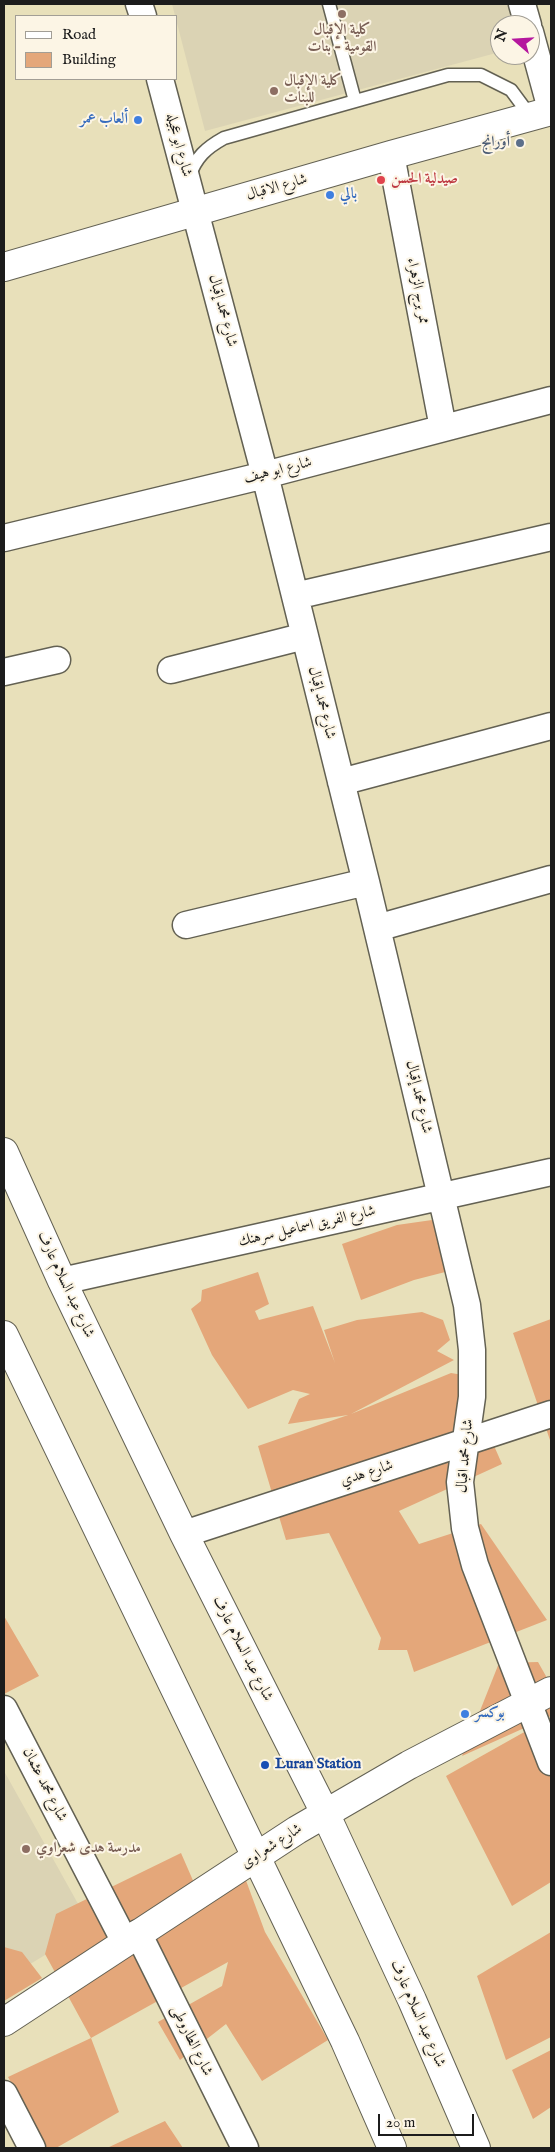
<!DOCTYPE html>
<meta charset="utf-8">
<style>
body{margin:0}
#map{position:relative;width:555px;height:2152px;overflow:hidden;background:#e8e0ba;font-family:"IM FELL English",serif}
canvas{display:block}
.frame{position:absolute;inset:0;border:5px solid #1c1c1c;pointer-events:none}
.legend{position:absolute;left:15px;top:15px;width:162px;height:65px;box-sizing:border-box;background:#fcf5e5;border:1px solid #a29e95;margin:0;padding:6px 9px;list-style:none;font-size:15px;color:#1c1c1c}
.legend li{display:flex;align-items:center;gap:10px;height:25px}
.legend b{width:25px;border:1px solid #a29e95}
.north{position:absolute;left:490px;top:15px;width:50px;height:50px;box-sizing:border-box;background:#fcf5e5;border:1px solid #a29e95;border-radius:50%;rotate:289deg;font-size:14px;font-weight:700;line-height:20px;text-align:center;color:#1c1c1c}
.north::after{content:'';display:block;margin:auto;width:18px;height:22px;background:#b5179e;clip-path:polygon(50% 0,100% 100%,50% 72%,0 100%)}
.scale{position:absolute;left:378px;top:2114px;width:96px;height:22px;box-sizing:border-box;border:2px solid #1c1c1c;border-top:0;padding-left:6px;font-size:15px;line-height:18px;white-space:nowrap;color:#1c1c1c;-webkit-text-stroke:4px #fcf5e5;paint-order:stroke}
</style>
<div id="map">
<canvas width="555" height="2152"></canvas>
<div class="frame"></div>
<ul class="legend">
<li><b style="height:6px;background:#fff"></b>Road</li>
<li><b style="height:14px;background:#e4a77a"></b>Building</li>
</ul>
<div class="north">N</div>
<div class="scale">20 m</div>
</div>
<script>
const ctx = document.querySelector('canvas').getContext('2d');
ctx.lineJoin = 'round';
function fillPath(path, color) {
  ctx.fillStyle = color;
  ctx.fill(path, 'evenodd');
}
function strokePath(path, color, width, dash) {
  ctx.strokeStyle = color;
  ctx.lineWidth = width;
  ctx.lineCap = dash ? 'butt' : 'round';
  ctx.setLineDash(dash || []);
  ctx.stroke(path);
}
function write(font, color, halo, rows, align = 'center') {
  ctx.font = font + ' "IM FELL English",Amiri,serif';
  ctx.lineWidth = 4;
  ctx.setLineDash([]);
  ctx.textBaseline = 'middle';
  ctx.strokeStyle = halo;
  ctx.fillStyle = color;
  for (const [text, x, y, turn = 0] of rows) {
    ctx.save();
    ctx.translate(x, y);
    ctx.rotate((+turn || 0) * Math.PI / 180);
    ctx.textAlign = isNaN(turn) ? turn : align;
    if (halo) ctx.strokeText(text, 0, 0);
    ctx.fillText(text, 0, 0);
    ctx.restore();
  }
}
fillPath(new Path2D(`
 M172,4H515L521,25H500V52L205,131Z
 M4,1771L91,1927L4,1980Z`), '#dbd3b4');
fillPath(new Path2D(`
 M439,1219L449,1271L414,1280L361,1300L342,1244L397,1225Z
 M258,1272L269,1304L255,1311L259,1320L313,1306L335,1363L324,1330L357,1320L422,1312L443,1320L450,1340L437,1351L454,1360L351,1414L451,1373L463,1375L502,1464L399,1511L419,1544L481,1524L547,1620L414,1672L407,1650H378L381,1638L329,1533L286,1540L258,1446L348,1415L288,1424L299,1399L310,1394L293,1390L248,1409L212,1355L191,1309L201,1301L202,1290Z
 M551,1319V1443L513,1333Z
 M4,1616L39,1676L4,1694Z
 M538,1662L551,1685V1716L462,1756L499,1663Z
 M551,1717V1882L512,1906L446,1776Z
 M181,1853L205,1908L241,1867L265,1932L328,2040L262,2081L226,2024L180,2060L158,2022L222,1986L228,1962L91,2038L119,2112L56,2148H46L8,2077L91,2038L45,1954L56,1914Z
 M551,1932V2037L506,2060L477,1976Z
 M4,1947L22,1952L42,1978L4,2001Z
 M551,2050V2107L533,2119L512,2070Z
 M165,2121L183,2148H107Z`), '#e4a77a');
const lane = new Path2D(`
 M329,4L355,101
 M189,177C196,157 206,148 224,138L448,75H481L511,90L531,117`);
const street = new Path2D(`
 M139,4L143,16
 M522,4L528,25
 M530,32L551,109
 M160,79L265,475L366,882L467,1305L472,1350V1397L460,1482L465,1528L475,1565L551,1762
 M391,155L443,428
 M4,538L265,475L551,400
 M295,596L551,537
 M171,670L305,636
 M4,672L57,660
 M341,782L551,726
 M186,925L366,882
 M377,928L551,879
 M62,1281L551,1172
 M184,1534L551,1414
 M4,1709L125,1942
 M138,1933L245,2148
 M4,2094L32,2148`);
const secondary = new Path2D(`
 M4,267L391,155L551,111
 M4,1152L62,1281L184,1534L325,1813L412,2000L476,2148
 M4,1335L345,2041L392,2148
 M4,2022L297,1830L409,1765L551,1691`);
strokePath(lane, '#636153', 15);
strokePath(street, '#636153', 29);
strokePath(secondary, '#636153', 30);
strokePath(lane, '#fff', 12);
strokePath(street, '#fff', 26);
strokePath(secondary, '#fff', 28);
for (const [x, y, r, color] of [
 [342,14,5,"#8d6e63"],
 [274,91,5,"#8d6e63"],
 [138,120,5,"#3f7fe0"],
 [520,143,5,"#5c6f8a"],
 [381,180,5,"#e0444e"],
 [330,195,5,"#3f7fe0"],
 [465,1714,5,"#3f7fe0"],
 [265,1765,5,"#1a4fb4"],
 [26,1849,5,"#8d6e63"]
]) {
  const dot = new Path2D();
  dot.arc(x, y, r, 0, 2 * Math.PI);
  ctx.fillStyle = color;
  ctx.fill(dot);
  strokePath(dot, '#fcf5e5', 2);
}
write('bold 15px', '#785e54', '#fcf5e5', [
 ["كلية الإقبال",342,31,"center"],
 ["القومية - بنات",342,48,"center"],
 ["كلية الإقبال",284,82],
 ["للبنات",284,99],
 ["مدرسة هدى شعراوي",36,1849]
], 'left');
write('bold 15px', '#366cbe', '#fcf5e5', [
 ["ألعاب عمر",128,120,"right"],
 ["بالي",340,195],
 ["بوكسر",475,1714]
], 'left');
write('bold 15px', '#4e5e75', '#fcf5e5', [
 ["أورانج",510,143]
], 'right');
write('15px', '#1c1c1c', '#fcf5e5', [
 ["شارع ابو عجيله",178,145,75],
 ["شارع الاقبال",277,188,-16],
 ["ممر برج الزهراء",417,291,79],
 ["شارع محمد إقبال",222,311,75],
 ["شارع ابو هيف",278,471,-14],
 ["شارع محمد إقبال",321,703,76],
 ["شارع محمد إقبال",418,1097,77],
 ["شارع الفريق اسماعيل سرهنك",307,1227,-13],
 ["شارع عبد السلام عارف",65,1285,65],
 ["شارع محمد اقبال",466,1456,-85],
 ["شارع هدي",367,1474,-18],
 ["شارع عبد السلام عارف",242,1649,63],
 ["شارع محمد عثمان",44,1785,63],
 ["شارع شعراوى",272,1847,-33],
 ["شارع عبد السلام عارف",417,2014,66],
 ["شارع الطاروطى",191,2041,64]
]);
write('bold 15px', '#be3a42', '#fcf5e5', [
 ["صيدلية الحسن",391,180]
], 'left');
write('bold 15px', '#164399', '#fcf5e5', [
 ["Luran Station",275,1765]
], 'left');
</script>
